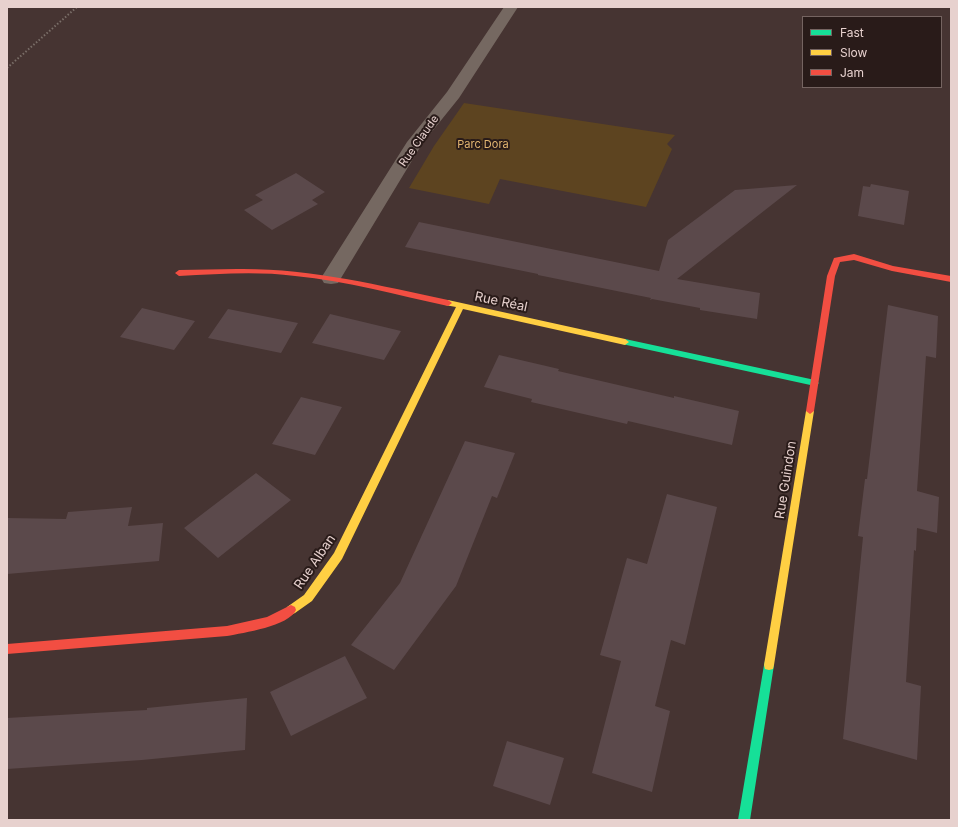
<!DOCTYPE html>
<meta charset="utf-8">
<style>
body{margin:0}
#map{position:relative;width:958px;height:827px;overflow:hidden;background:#463432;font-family:Inter,sans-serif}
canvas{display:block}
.frame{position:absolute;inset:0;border:8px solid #e7d1ce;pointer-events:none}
.legend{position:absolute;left:802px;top:16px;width:140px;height:72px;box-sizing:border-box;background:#291b19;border:1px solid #756461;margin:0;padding:5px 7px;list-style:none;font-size:12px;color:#e7d1ce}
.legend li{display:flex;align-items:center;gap:8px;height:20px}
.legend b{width:20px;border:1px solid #756461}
</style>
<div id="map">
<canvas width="958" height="827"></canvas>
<div class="frame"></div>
<ul class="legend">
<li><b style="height:5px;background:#16e098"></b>Fast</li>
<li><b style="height:5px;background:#ffcf43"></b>Slow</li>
<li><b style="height:5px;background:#f24e42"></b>Jam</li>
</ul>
</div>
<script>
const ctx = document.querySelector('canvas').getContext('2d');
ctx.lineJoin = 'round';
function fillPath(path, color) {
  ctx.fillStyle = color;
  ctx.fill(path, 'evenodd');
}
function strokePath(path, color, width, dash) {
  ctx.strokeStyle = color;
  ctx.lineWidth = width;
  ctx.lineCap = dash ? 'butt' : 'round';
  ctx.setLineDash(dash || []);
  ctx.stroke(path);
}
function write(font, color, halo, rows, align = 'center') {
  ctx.font = font + ' Inter,sans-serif';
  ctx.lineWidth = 4;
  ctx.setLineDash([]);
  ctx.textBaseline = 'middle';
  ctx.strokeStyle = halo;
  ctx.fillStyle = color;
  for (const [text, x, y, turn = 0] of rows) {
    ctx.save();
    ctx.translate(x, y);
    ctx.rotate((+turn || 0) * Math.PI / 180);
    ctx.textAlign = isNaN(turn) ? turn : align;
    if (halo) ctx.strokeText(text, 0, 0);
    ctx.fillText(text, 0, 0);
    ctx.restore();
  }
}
fillPath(new Path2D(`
 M464,103L675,135L667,144L672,149L646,207L500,179L489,204L409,188L434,146Z`), '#5d4420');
fillPath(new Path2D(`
 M296,173L325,192L312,200L318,204L272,230L244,210L263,200L255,195Z
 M871,184L909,191L904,225L858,216L863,186L870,187Z
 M797,185L677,279L760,293L757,319L700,310V308L652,299L650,300L651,298L538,275V274L405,247L419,222L659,271L668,240L735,190Z
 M888,305L938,316L936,358L926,356L917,491L939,497L937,533L917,528L916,551L914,550L906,682L921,686L917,760L843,739L863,537L858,536L865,479H867Z
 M142,308L195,321L174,350L120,337Z
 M228,309L298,323L281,353L208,338Z
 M330,314L401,331L384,360L312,343Z
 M499,355L559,369L558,371L674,398V396L739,411L732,445L628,421L627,424L531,402L532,399L484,387Z
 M301,397L342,407L315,455L272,444Z
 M465,441L515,453L497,498L492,496L456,586L394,670L351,645L400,583Z
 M256,473L291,500L218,558L184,528Z
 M667,494L717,507L685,645L671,640L655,706L670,711L652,792L592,773L621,661L600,655L627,558L647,564Z
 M132,507L128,526L163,523L159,561L7,574V518L66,519L68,512Z
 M345,656L367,698L291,736L270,692Z
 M247,698L245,750L142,760L7,769V718L147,710V708Z
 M507,741L564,758L550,805L493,786Z`), '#5b494b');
strokePath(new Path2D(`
 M7,68L77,7`), '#7a6e68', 2, [1.5, 2]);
fillPath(new Path2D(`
 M504,7H518L459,98L422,144L338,283L331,284L324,283L321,278L407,142L447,92Z`), '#756861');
fillPath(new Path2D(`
 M625,339L815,380L819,383L815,386L622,344L621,342Z
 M769,660L773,661L774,665L750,820H738L764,665L765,661Z`), '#16e098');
fillPath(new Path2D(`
 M448,300L625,339L629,342L625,345L463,309L342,559L312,601L295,613L291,615L287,613L286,610L287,607L304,595L334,553L456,307L445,305L444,303L445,301Z
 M810,408L814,411L774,665L773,669L769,670L765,669L764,665L806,411Z`), '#ffcf43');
fillPath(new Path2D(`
 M854,254L893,266L951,276V282L892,271L854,260L840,262L835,276L814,411L810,414L806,411L827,276L834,258Z
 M237,269C309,268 378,285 448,300L452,303L448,306C397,295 347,281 295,276C257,271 218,274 179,276L175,273L179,270Z
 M291,605L295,607L296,610C289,626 243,633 227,636L7,654V644L227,626L267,617Z`), '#f24e42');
write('11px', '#e7d1ce', '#291b19', [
 ["Rue Claude",419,141,-55]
]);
write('11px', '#e4b671', '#291b19', [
 ["Parc Dora",483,145]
]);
write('13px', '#e7d1ce', '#291b19', [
 ["Rue Réal",501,302,12],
 ["Rue Guindon",786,480,-81],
 ["Rue Alban",315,562,-56]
]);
</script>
